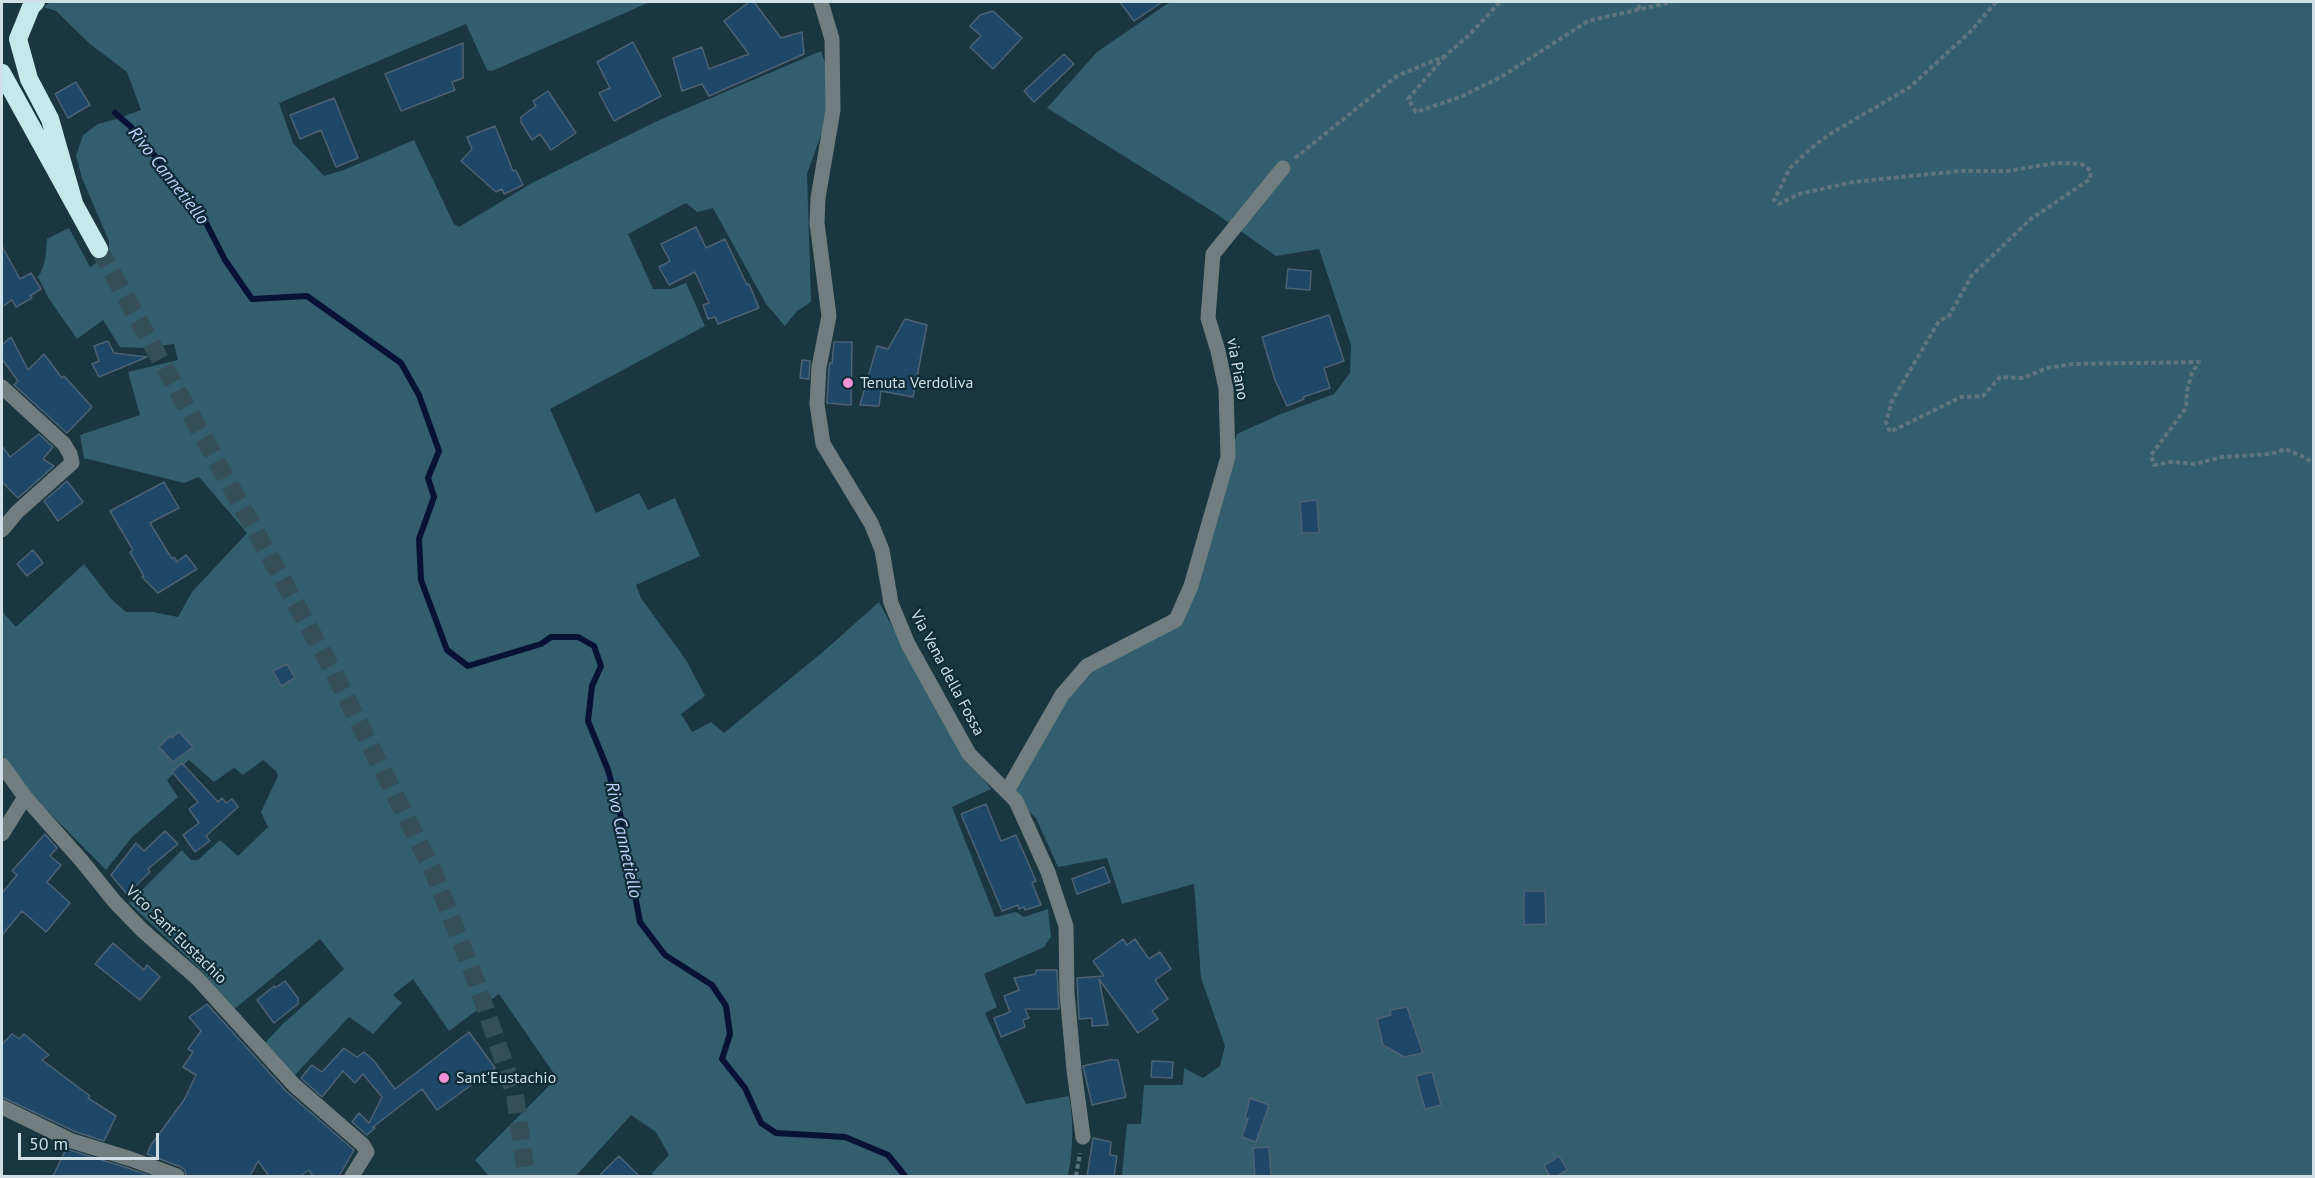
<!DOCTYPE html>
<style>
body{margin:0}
#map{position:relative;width:2315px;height:1178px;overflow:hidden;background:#1a3640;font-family:"PT Sans",sans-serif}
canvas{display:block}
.frame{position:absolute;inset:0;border:3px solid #cfdfe5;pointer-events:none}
.scale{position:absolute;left:18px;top:1133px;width:141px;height:27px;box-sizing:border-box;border:3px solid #cfdfe5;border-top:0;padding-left:8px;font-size:18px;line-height:21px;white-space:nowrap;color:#cfdfe5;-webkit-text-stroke:4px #102c36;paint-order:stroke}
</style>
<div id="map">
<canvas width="2315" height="1178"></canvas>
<div class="frame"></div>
<div class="scale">50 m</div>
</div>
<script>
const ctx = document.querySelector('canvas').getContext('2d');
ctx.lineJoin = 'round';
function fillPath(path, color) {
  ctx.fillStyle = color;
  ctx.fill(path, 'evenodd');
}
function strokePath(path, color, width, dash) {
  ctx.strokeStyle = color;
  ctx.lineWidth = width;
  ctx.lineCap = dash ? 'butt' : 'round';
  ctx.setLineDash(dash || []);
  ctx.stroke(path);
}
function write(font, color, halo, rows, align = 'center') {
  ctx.font = font + ' "PT Sans",sans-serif';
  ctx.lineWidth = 4.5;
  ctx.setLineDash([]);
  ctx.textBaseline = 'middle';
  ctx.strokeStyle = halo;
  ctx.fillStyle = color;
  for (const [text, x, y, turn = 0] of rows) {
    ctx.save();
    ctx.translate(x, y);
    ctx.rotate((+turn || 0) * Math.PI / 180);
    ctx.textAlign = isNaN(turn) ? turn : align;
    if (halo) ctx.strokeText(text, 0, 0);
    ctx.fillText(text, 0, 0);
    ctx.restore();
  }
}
fillPath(new Path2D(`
 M50,2H650L492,71L487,70L466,24L279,103L293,143L324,176L344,170L414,140L454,224L459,227L532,183L657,121L821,51L828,72L829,97L822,132L807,174L811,302L797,311L785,326L766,304L713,208L697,212L686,203L628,234L653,289H671L686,283L705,326L550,409L596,513L639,493L648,510L675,498L700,556L636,585L641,598L686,660L705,696L681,714L692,732L711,722L724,733L824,651L879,602L950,733L991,789L952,807L995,917L1016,912L1024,917L1048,909L1051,937L1044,947L984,974L997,1007L985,1013L1026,1104L1069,1096C1074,1124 1073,1149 1068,1176H655L652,1173L669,1155L656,1132L631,1115L576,1176H489L475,1160L557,1078L499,994L449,1031L413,979L393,995L402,1003L373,1034L349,1017L295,1075L263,1045L283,1024L344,969L320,939L233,1010L203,972L129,903L182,850L191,860H198L220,840L238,856L268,827L261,812L278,776L276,771L263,760L243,775L234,768L214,782L189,760L167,780L178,797L132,837L106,870L24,787L2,754V611L16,627L84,564L111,599L126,612H153L178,617L192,592L247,533L199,477L184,483L84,458L80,435L140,415L128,372L178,360L174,344L143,348L120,347L103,320L77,339L49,299L38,277C46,266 46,252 47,239L69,228L90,267L109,255V241L82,178L76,156L83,135L98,124L116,119L141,110L127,72L90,44L56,11L44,7Z
 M1170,2H2313V1176L1122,1175L1127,1124H1141L1144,1085H1183L1184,1068L1203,1078L1220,1066L1225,1046L1201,978L1194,884L1122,904L1107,858L1058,867L1036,818L1007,791L1065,687L1176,620L1237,434L1281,414L1334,394L1350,373L1351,345L1319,249L1276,256L1215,213L1047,108L1097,52Z`), '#335e6d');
strokePath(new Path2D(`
 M115,113L130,126L200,211L225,260L252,299L307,296L401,363L419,395L439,451L428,478L434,497L419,539L421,580L447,650L468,666L541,644L551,637H578L594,646L601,666L592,686L588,721L608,770L622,821L624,858L635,895L640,922L665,955L712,985L726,1006L730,1034L722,1059L745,1088L761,1123L776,1133L845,1137L888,1155L905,1176`), '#091136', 6);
const building = new Path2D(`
 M749,2H754L781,38L802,32L804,54L709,96L702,84L682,91L673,58L702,47L709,69L749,54L724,21Z
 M1120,2H1162L1134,21Z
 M993,11L1022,38L993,69L970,47L981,36L970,26L980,15Z
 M633,42L661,96L614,121L599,93L610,88L597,62Z
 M463,43V78L452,82L455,90L401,111L385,74Z
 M1064,54L1074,64L1034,102L1024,91Z
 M76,82L90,105L68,118L55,94Z
 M548,91L576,133L551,150L540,134L532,140L521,122V117L536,106L533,101Z
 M334,98L358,158L336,167L321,130L300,139L290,115Z
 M495,126L513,171L516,170L523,185L504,194L502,189L496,192L461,161L472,149L467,137Z
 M696,227L706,248L725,239L747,285L749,284L759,308L718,324L715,317L708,319L703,305L709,303L695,272L669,285L659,267L670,261L661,244Z
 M2,246L20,279L31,273L41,289L30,296L32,298L16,307L12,300L2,307Z
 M1288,269L1311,271L1310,290L1286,288Z
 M1329,315L1344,361L1324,368L1330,388L1303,397L1304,399L1287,406L1275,380L1262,337Z
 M905,319L927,325L913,397L881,391L879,406L860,405L877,346L888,349Z
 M11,337L28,370L44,354L62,378L64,376L92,407L67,433L14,385L18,381L2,359V345Z
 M108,341L114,353L147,357L99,377L92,364L99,361L94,346Z
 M834,342H852L851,405L827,403L829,368L830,363H832Z
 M802,360L810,361L809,379L800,378Z
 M39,434L53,447L43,459L54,466L18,498L2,482V446L10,457Z
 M67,481L83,502L58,521L44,501Z
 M164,482L179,508L150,523L172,559L174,557L177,562L186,555L197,569L158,593L142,577L144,576L130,552L133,550L110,511Z
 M1317,500L1319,533H1302L1300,502Z
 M33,550L43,563L27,576L17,564Z
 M287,664L295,678L281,686L273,671Z
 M179,732L193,747L173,762L159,747L170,736L172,738Z
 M182,763L218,802L222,798L226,803L232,799L238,807L206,836L210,841L195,852L183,835L199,823L189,809L198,802L172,772Z
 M986,804L1001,841L1016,835L1036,881L1032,883L1041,905L1025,910L1024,907L1019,909L1018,905L1002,911L961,814Z
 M165,831L178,844L148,869L150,872L127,894L111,875L136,843L144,851Z
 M45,834L57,848L50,856L61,865L47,882L70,903L46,932L22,911L2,935V893L17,875L12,871Z
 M1104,867L1110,882L1077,894L1072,879Z
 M1524,891H1545L1546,924L1524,925Z
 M1123,939L1127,945L1135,939L1149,959L1160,952L1171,969L1155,980L1168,999L1152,1011L1158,1019L1138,1033L1099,979L1108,1025L1092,1026V1018L1079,1019L1077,978L1104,976L1093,961Z
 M113,943L144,970L147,965L160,977L140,1000L95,964Z
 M1036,970H1057L1059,1009H1025L1029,1018L1023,1020L1025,1027L1001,1037L994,1018L1010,1012L1004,996L1019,990L1014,978L1036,974Z
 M285,981L298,998V1004L274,1023L257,1000L274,986L275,988Z
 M207,1004L287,1092L354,1150L339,1176H313L309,1170L300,1176H269L258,1161L250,1176H186L185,1170L181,1167L147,1154L151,1145L184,1100L196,1075L183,1067L193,1052L188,1049L201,1031L189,1017Z
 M1407,1007L1423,1053L1404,1057L1383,1045L1377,1019L1391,1015L1390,1010Z
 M469,1032L495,1068L437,1110L422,1089L373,1127L375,1128L367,1135L352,1122L359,1113L369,1123L382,1097L363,1074L355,1083L343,1071L322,1097L301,1078L312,1065L322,1072L344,1048L357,1057L364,1052L374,1061L395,1089Z
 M12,1034L19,1039L24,1034L49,1055L42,1060L90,1096L88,1098L116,1116L104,1141L76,1132L2,1097V1044Z
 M1110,1060H1118L1126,1097L1092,1105L1083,1066Z
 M1152,1061L1173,1062L1172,1078L1151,1077Z
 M1432,1072L1441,1105L1425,1109L1416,1076Z
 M1250,1098L1269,1105L1256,1142L1242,1137L1248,1119L1245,1118Z
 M1093,1138L1111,1142L1110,1155L1117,1156L1114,1176H1087Z
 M1269,1147L1271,1176H1255L1253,1148Z
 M66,1149L128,1168L150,1176H53Z
 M619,1156L639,1176H599Z
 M1559,1156L1567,1170L1557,1176H1550L1544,1166Z`);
fillPath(building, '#1e4768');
strokePath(building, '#4e6274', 1.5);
strokePath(new Path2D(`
 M99,249L333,671L433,871L476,981L515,1095L526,1176`), '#354f59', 18, [18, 9]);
strokePath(new Path2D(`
 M1996,2L1971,31L1910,87L1830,134L1810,149L1790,168L1774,200L1779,204L1799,194L1853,182L1960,171H2008L2056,163L2082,164L2091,171L2090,179L2031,219L1972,275L1949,316L1939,321L1892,401L1886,422L1890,432L1961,397L1983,396L2000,377L2023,378L2047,368L2073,364L2199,362L2192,373L2187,391L2186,408L2151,455L2154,465L2172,462L2195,464L2222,457L2271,454L2285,449L2306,458L2314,464
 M1638,9L1641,2
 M1445,56L1408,99L1416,112L1460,97L1501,77L1588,21L1672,2
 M1295,158L1397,76L1445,56L1469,35L1500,2
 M1076,1176L1080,1153`), '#5e757e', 4, [4.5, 3]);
strokePath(new Path2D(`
 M821,2L832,39L833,110L818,198L817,223L829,316L819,367L817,404L823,444L871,523L882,550L891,603L908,644L969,754L1016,801L1048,872L1066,926L1067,993L1074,1070L1083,1137
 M2,387L64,444L70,454L72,463L17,512L2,530
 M2,765L25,797L81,860L115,902L142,930L197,978L294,1085L363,1145L367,1152L352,1176
 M1007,791L1062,695L1087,666L1176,620L1191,586L1228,457L1226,389L1218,351L1208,318L1213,254L1283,168
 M2,834L25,797
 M2,1107L72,1141L131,1159L177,1176`), '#707e7f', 15);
strokePath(new Path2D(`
 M36,2L31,7L18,39L29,79L50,119L74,203
 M2,73L99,249`), '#c5e9eb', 18);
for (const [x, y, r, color] of [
 [848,383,6,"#f291d6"],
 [444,1078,6,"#f291d6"]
]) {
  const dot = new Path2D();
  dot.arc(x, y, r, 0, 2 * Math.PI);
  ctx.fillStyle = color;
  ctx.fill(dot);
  strokePath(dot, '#102c36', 2);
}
write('16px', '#cfdfe5', '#102c36', [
 ["via Piano",1237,369,80],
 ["Via Vena della Fossa",947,673,62],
 ["Vico Sant'Eustachio",176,935,44]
]);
write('16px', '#cfdfe5', '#102c36', [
 ["Tenuta Verdoliva",860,383],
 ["Sant'Eustachio",456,1078]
], 'left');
write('italic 18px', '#c1d1fb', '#102c36', [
 ["Rivo Cannetiello",168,176,52],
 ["Rivo Cannetiello",623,840,78]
]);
</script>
